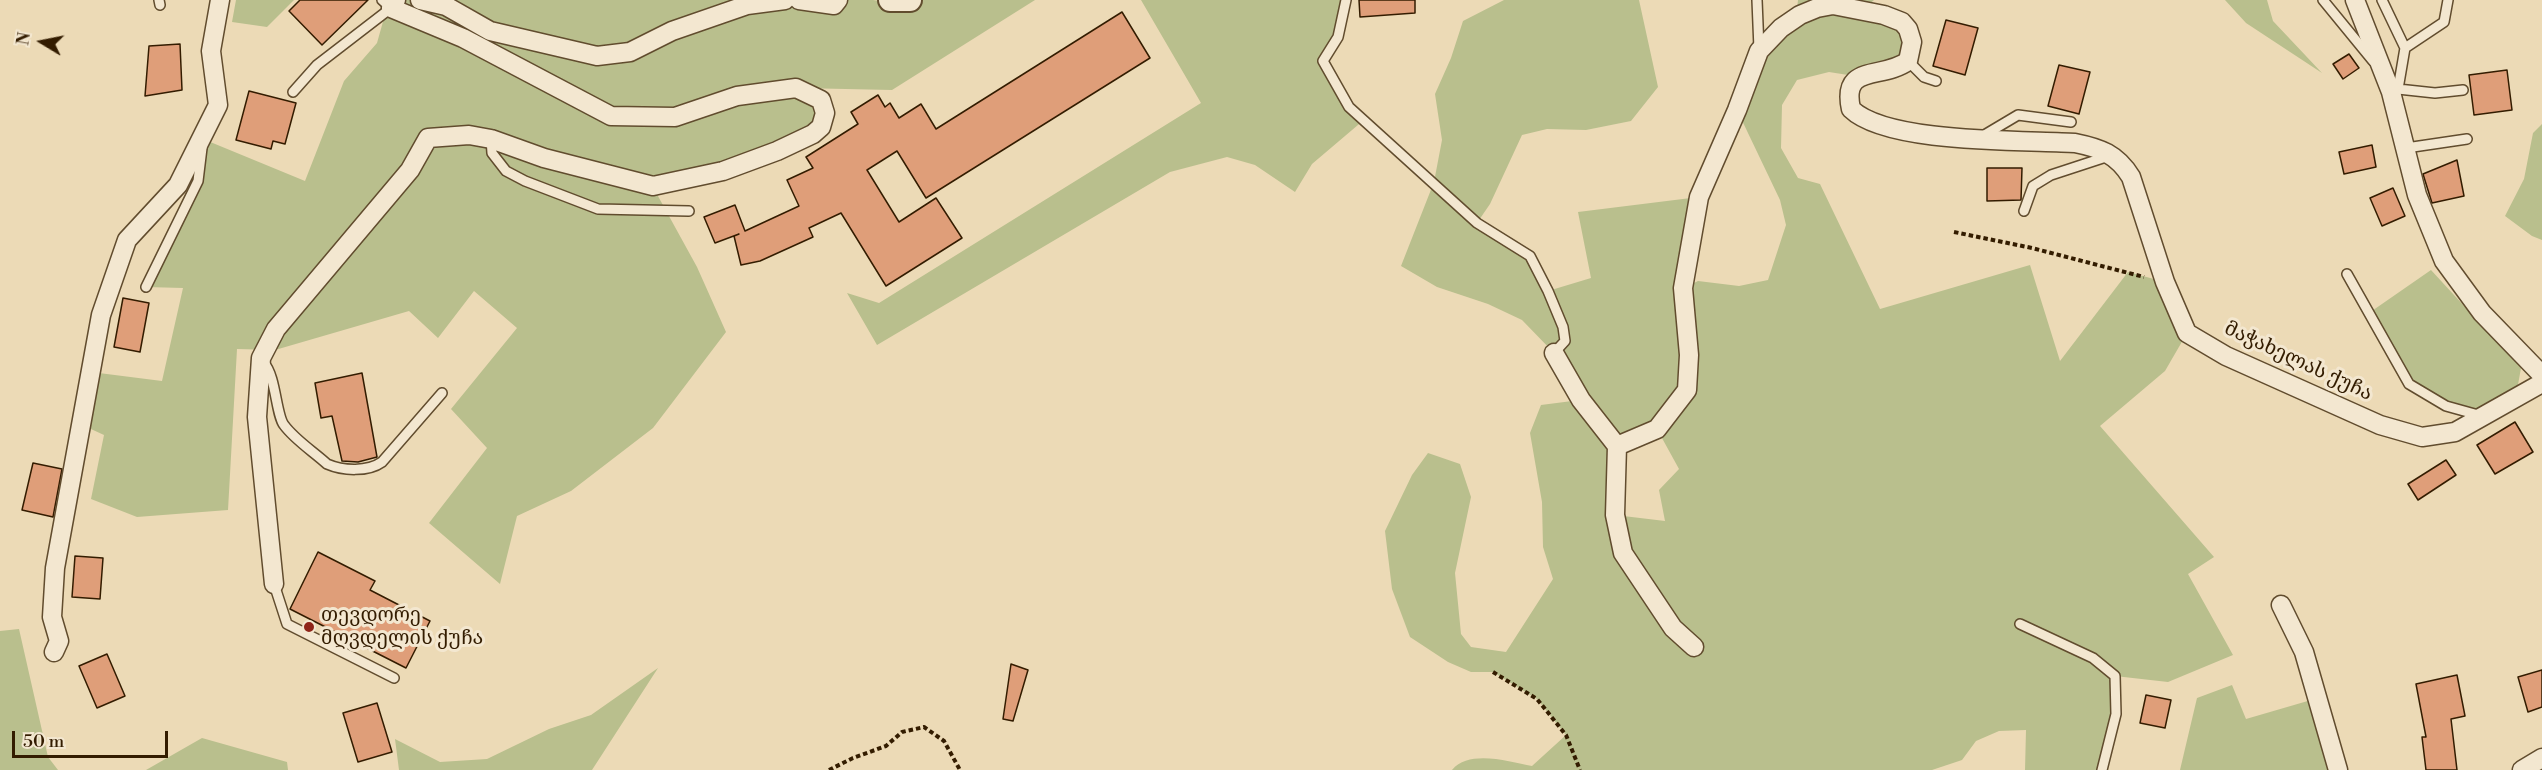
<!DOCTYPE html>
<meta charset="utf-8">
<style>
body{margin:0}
#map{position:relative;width:2542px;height:770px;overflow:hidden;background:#ecdab6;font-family:"Libre Bodoni",serif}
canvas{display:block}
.north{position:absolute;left:12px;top:12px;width:60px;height:60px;-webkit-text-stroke:4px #f3e7d0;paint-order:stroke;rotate:280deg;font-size:16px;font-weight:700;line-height:24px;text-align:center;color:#331c00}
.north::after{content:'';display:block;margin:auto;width:21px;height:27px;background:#331c00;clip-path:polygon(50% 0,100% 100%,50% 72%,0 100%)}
.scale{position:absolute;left:12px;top:731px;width:156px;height:27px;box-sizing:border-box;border:3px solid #331c00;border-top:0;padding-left:8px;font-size:18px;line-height:21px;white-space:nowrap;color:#331c00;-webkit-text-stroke:4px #f3e7d0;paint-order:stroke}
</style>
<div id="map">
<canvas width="2542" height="770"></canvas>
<div class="north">N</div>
<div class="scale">50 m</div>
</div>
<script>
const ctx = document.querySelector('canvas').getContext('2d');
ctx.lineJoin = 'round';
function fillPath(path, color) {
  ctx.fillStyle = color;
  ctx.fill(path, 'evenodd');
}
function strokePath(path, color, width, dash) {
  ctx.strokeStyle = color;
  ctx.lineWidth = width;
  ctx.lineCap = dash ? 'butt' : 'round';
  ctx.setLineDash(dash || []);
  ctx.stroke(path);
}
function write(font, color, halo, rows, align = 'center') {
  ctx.font = font + ' "Libre Bodoni","Noto Serif Georgian",serif';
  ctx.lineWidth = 6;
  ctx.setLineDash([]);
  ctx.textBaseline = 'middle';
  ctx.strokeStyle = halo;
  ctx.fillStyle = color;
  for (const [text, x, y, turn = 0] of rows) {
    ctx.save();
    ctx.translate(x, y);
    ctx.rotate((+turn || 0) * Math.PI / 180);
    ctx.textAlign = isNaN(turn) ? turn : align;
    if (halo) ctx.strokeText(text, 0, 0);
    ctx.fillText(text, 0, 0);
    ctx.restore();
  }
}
fillPath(new Path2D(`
 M236,0H294L267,27L232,22Z
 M384,0H873L897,4L910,0H1035L892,90L799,88L821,100V127L653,187L697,267L726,332L653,428L571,491L517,516L500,584L429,523L487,448L451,409L517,328L474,291L438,338L409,311L275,350L237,349L228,510L137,517L91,499L104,435L80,424L91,372L162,381L183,288L146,287L198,181L203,139L305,181L344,81L377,43L384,18Z
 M1141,0H1346L1338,37L1323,61L1339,92L1365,119L1312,164L1295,192L1255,165L1227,157L1170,172L877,345L847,293L879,303L1201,103Z
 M1504,0H1639L1658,87L1631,121L1586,130L1547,129L1522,135L1490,204L1477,223L1530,256L1548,291L1591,278L1578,212L1699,197L1684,288L1698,281L1739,286L1768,280L1786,225L1780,200L1737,110L1747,68L1797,9L1798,0H1874L1861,12L1889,20L1904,36L1903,54L1889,64L1867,67L1848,75L1829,72L1797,80L1782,105L1781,148L1798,178L1820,184L1880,309L2030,265L2060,361L2128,272L2165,282L2187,333L2165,371L2100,426L2214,557L2188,574L2233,655L2168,682L2115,676L2116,714L2102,770H2025L2026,730L1999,731L1976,741L1962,760L1932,770H1452C1470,749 1509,762 1532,766L1566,735L1537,699L1493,672H1471L1448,662L1410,637L1392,589L1385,531L1412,475L1428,453L1460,464L1471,497L1455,573L1461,634L1471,647L1506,652L1553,579L1543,547L1542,502L1530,433L1541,405L1580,400L1554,353L1522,320L1488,304L1437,287L1401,266L1434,182L1442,140L1435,94L1451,58L1463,21ZM1657,429L1679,469L1659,490L1665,521L1615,515L1617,446Z
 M2225,0H2267L2273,21L2322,73L2246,23Z
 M2542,124V240L2532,236L2505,216L2524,179L2533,133Z
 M2431,270L2521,368L2516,396L2482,416L2446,406L2409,384L2369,313Z
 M19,629L48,757L58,770H0V631Z
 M658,668L592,770H399L395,739L440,762L487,759L549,729L591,715Z
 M2232,685L2246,719L2318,698L2338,770H2180L2197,698Z
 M202,738L287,762L288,770H146Z`), '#b9bf8d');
const building = new Path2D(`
 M300,0H368L322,45L289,11Z
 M1359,0H1415V13L1360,17Z
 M1122,12L1150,58L926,198L897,151L867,170L899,222L936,198L962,238L886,286L841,213L809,228L813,237L760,261L741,265L734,236L739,234L715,243L704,217L735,205L745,231L799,206L787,180L813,168L806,157L858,124L851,112L878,95L885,107L890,103L899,118L921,104L936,129Z
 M1946,20L1978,28L1965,75L1933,66Z
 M180,44L182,90L145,96L149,46Z
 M2349,54L2359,68L2343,79L2333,64Z
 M2059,65L2090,72L2079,114L2048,106Z
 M2507,70L2512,110L2474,115L2469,75Z
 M249,91L296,103L285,144L273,141L271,149L236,140Z
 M2372,145L2376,167L2344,174L2339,152Z
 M2457,160L2464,196L2432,203L2423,174Z
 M1987,168H2022L2021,200L1987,201Z
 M2393,188L2405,216L2382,226L2370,198Z
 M123,298L149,303L140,352L114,347Z
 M362,373L377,457L358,462L342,461L332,416L321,418L315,383Z
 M2515,422L2533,452L2495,474L2477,445Z
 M2446,460L2456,475L2418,500L2408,484Z
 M33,463L62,469L53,517L22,510Z
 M318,552L375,581L370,590L430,621L406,668L290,609Z
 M75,556L103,558L100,599L72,597Z
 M107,654L125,696L97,708L79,666Z
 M1011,664L1028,670L1013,721L1003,719Z
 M2542,670V707L2528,712L2518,677Z
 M2457,675L2465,716L2451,719L2457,770H2426L2422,737H2426L2416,684Z
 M2146,695L2171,700L2165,728L2140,723Z
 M377,703L392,752L358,762L343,713Z`);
fillPath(building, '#df9e79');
strokePath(building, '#331c00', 1.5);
const service = new Path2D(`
 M159,0L160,5
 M1346,0L1338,37L1323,61L1349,107L1477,223L1530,256L1548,291L1563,327L1565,341L1554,353
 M1757,0L1759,49
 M2323,0L2373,61
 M2382,0L2405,48
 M1908,61L1924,77L1936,81
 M2398,89L2435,93L2463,90
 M293,92L317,65L391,8L382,0
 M2391,92L2398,89L2405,48L2444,22L2448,0
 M1981,137L2018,115L2071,122
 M491,139L492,153L506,171L525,181L598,209L689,211
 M2406,148L2467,139
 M2024,211L2033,186L2051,175L2109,156
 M2347,274L2409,384L2446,406L2482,416
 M146,287L198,181L202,148
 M264,363C276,376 276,415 284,425C295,440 314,452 327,464C343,471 368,472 382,462L442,393
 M274,584L287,624L394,678
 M2020,624L2093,658L2115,676L2116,714L2102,770`);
const minor = new Path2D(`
 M420,0L446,6L490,31L597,56L630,52L672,31L747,5L785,0
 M799,0L834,5L838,0
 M2355,0L2391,92L2417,195L2444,261L2482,313L2542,375
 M1554,353L1581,400L1617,446L1615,515L1623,553L1673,628L1694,647
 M1617,446L1657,429L1687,390L1689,355L1683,288L1699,197L1737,110L1759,51L1781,28L1800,15L1817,8L1833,5L1884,15L1902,22L1908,29L1912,42L1908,61C1882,80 1841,63 1851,109C1887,144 2023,140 2075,143C2100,148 2117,154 2131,177L2165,282L2187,333L2226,356L2380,425L2422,437L2455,432L2542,383
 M274,584L257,417L261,358L276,329L410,170L428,138L469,135L491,139L544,158L653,186L723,171L777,151L813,134L821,127L825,113L821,100L796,88L737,96L675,117L611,116L463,38L391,8L396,0
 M2281,605L2304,652L2338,770
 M54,652L59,641L52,617L55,568L101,315L127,240L178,185L218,105L211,51L220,0
 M2522,770L2542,758`);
const tertiary = new Path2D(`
 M890,0H910`);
strokePath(service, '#614c2e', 12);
strokePath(minor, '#614c2e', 21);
strokePath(tertiary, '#614c2e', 26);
strokePath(new Path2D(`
 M1954,232L2032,248L2144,277
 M1493,672L1537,699L1566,735L1580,770
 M829,770L853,758L886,746L902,732L924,727L944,741L960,770`), '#331c00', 4, [4.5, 3]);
strokePath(service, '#f3e7d0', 9);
strokePath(minor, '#f3e7d0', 18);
strokePath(tertiary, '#f3e7d0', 22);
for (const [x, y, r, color] of [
 [309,627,6,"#8f2418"]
]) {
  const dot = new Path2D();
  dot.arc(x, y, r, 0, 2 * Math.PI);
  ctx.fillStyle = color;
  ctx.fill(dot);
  strokePath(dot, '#f3e7d0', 2);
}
write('20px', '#331c00', '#f3e7d0', [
 ["მაჭახელას ქუჩა",2298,362,25]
]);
write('20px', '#331c00', '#f3e7d0', [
 ["თევდორე",321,616],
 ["მღვდელის ქუჩა",321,639]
], 'left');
</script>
